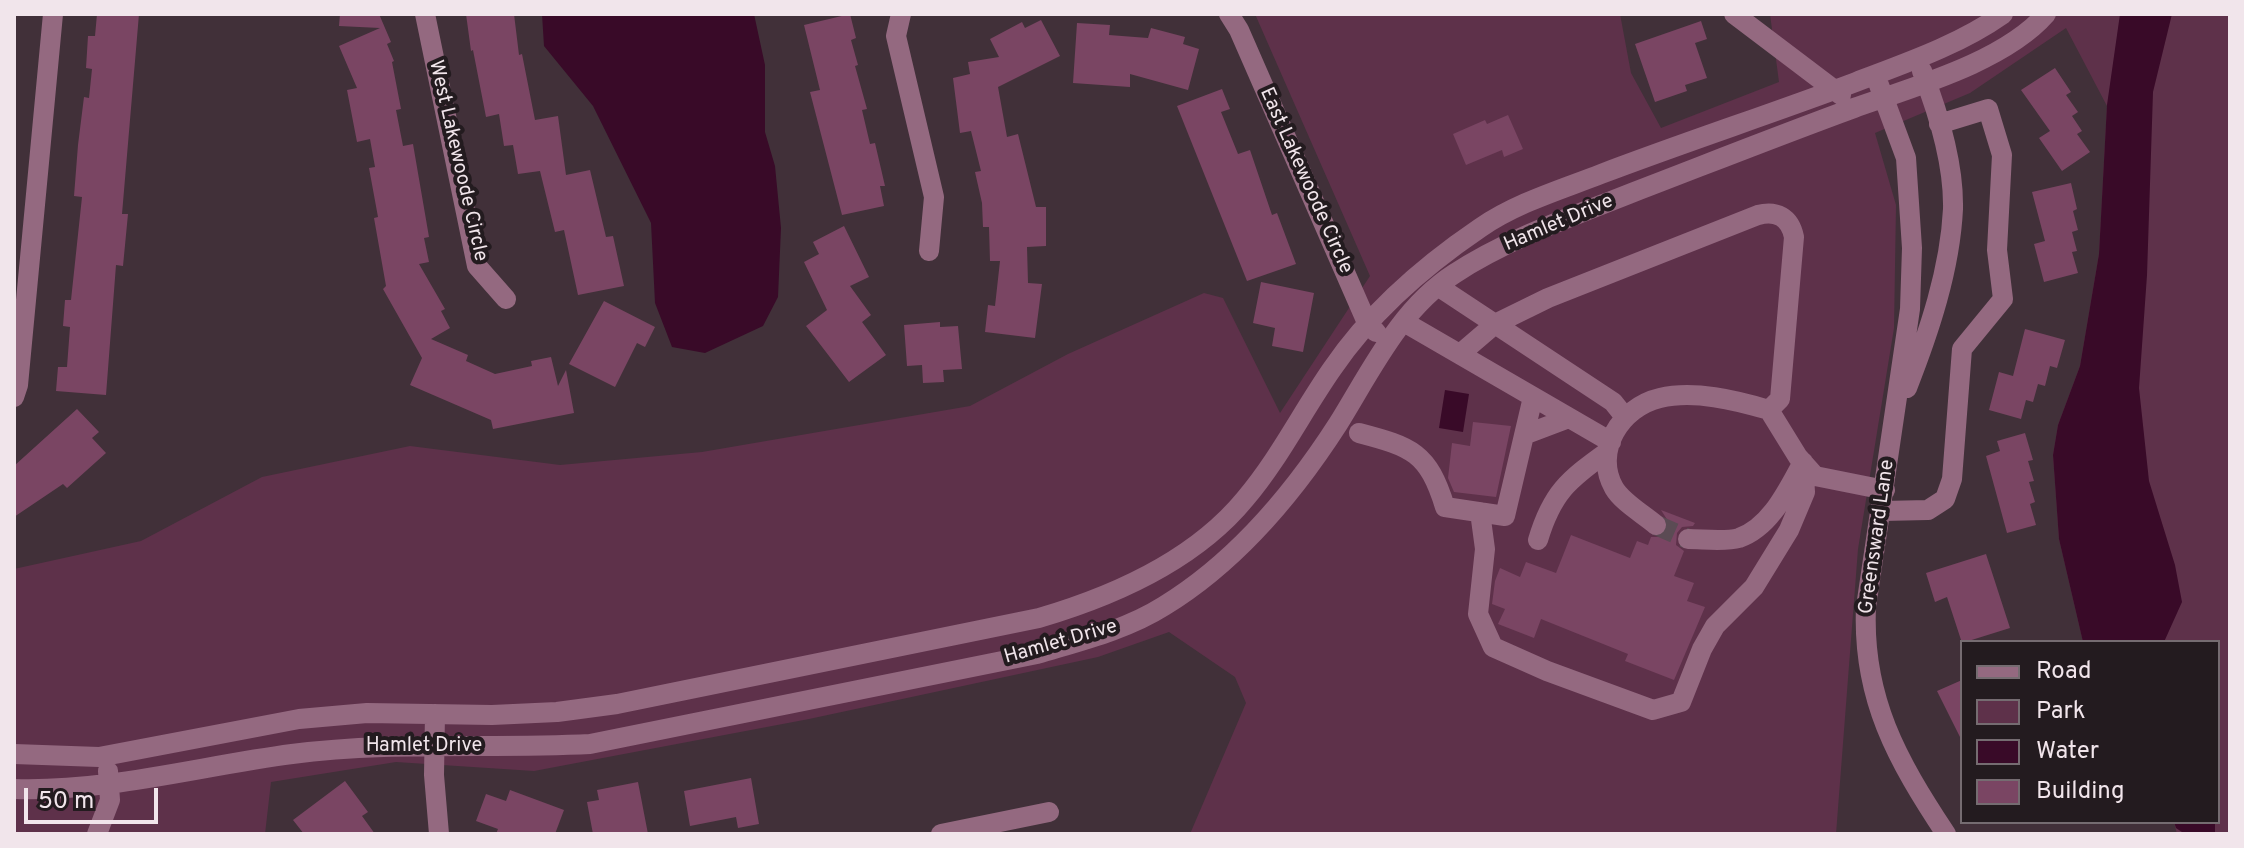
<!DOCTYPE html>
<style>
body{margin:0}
#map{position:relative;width:2244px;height:848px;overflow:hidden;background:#413039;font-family:Overpass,sans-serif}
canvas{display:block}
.frame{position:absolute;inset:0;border:16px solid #f1e5eb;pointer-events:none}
.legend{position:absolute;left:1960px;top:640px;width:260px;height:184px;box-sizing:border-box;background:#231b1f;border:2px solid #756c71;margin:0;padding:10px 14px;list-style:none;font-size:24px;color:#f1e5eb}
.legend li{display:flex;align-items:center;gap:16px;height:40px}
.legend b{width:40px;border:2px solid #756c71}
.scale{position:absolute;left:24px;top:788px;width:134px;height:36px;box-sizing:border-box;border:4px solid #f1e5eb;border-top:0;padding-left:10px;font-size:24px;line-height:28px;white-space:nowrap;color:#f1e5eb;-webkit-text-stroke:6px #231b1f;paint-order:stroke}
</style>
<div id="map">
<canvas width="2244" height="848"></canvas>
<div class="frame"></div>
<ul class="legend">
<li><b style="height:10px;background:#946980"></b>Road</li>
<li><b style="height:22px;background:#5e314a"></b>Park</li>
<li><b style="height:22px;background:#390a28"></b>Water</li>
<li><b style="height:22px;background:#7a4563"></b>Building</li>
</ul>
<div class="scale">50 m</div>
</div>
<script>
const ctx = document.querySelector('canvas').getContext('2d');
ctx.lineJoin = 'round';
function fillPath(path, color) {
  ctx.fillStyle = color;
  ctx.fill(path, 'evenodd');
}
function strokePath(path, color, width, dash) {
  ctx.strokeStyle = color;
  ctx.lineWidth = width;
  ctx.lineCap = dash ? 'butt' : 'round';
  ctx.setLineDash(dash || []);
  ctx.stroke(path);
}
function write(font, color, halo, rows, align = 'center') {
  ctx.font = font + ' Overpass,sans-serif';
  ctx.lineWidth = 8;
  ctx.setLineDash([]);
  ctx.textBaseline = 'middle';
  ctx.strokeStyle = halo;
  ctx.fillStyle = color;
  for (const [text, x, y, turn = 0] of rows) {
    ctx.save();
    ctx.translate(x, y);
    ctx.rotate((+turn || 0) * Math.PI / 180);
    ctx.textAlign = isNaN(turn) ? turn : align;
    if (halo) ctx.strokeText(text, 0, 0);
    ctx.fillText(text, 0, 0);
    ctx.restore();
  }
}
fillPath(new Path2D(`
 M1255,14H1620L1631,73L1661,128L1779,82L1770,14H2230V834H2177L2174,822H2218V642H2083L2059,539L2053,455L2058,425L2080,366L2099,254L2107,106L2066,28L1970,93L1875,133L1896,205L1894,328L1858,549L1836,834H1190L1246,703L1235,677L1169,632L1098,657L809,719L534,771L396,762L271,782L265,834H14V569L141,541L262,477L410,446L560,465L702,452L970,406L1068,354L1204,293L1223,298L1280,413L1370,276Z`), '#5e314a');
fillPath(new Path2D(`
 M542,14H754L765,65V132L775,166L781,228L778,297L763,326L705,353L672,347L655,303L651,223L593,106L544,46Z
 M2120,14H2172L2153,92L2147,275L2139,388L2149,481L2175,565L2182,602L2164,642H2083L2059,539L2053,455L2058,425L2080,366L2099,254L2107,105Z
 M1445,390L1469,394L1463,432L1439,428Z
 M2174,822H2215V834H2185L2176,828Z`), '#390a28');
fillPath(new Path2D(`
 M97,14H139L122,214H128L123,266L116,265L106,395L56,391L58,367H67L70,327L63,326L65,300H71L82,197L74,196L78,145L84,97L89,98L92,69L86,68L88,36H95Z
 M340,14H379L391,42L387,44L394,61L392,62L401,109L396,110L403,146L413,144L429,237L424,238L429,262L419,264L445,309L441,311L450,328L431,339L468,355L466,361L495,374L532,366L531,361L551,357L558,386L566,370L574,413L493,429L491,420L410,385L422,358L383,289L386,286L374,218L378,217L369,168L375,167L370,139L357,142L347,90L357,88L339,46L380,28L339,26Z
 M466,14H514L519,55L522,54L535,120L558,116L566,175L590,170L606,237L613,236L624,286L578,295L564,230L555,232L540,171L518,174L513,145L504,146L499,114L486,117L473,50L471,51Z
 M850,14L856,38L851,40L858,65L855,66L867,109L862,110L870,144L875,143L885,186H880L884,206L842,215L810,92L820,90L804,25Z
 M1041,20L1060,56L998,87L1007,137L1018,134L1036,207H1046V246L1027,247L1028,283L1042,284L1035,338L985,332L988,305L995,306L1000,261H990L989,227H983L982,203L975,172L981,171L971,131L960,133L953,78L970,74L968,62L999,57L990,39L1022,22L1025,28Z
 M1701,21L1707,39L1695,43L1707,78L1685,85L1687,91L1655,102L1635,44Z
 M1077,23L1110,25L1109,35L1148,38L1151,28L1185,37L1183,44L1199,49L1188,90L1130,74V87L1073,83Z
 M2055,68L2071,92L2066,95L2078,112L2072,116L2082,131L2077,134L2090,152L2062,171L2039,138L2050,131L2021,90Z
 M1222,89L1230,109L1221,112L1238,154L1250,150L1272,215L1277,213L1296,264L1247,281L1177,106Z
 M1508,115L1523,149L1504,157L1502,150L1466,165L1453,134L1485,120L1487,124Z
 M2071,183L2077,209L2073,211L2078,230L2072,232L2077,251L2072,252L2078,273L2044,282L2034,244L2045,241L2032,192Z
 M844,226L869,277L850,286L871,315L862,322L886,355L849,382L806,326L827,310L804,262L819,254L813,242Z
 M1261,282L1314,293L1303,352L1272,346L1275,328L1253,323Z
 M604,301L655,327L645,347L637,343L615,387L569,364Z
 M940,322V327L958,326L962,369L943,370L944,382L923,383L922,365L907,366L904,325Z
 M2025,329L2065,340L2057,368L2050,366L2045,386L2038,384L2033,402L2026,400L2021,419L1989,410L1999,372L2013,376Z
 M77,409L99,432L92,438L106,453L67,488L63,484L14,517V466Z
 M1473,422L1511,426L1496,497L1454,492L1448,478L1452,443L1470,446Z
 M2025,433L2033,460L2028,461L2034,481L2029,482L2035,502L2030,504L2036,525L2007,533L1986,456L2000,451L1997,441Z
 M1661,510L1695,523L1693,526L1682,527L1677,533L1676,545L1684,551L1674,576L1694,583L1687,601L1705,607L1674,680L1625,661L1628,654L1541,619L1534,638L1498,624L1505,609L1492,604L1495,581L1500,568L1520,577L1526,562L1556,573L1571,535L1630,558L1637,541L1648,545L1651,537H1660L1667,532L1668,521Z
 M1986,554L2010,628L1962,643L1947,597L1935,602L1926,573Z
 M1962,680V741L1937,691Z
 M751,778L759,824L738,828L736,817L690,826L684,791Z
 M345,781L368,812L362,816L375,834H304L293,820Z
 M638,782L648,834H593L587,802L599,800L597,790Z
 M510,790L564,810L555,834H496L498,829L476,821L486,794L506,801Z`), '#7a4563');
strokePath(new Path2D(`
 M1656,525L1688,539`), '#5b4b54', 20, [20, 10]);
strokePath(new Path2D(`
 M425,14L477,266L506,299
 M901,14L896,36L934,197L929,251
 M1229,14L1239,30L1368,325L1376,332
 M1734,14L1841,95
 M1879,85L1906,158L1912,248L1910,309L1866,607C1862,698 1897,760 1946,834
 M1439,287L1613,402L1625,417
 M1404,322L1611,442
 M1460,354L1495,324L1548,298L1758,215C1776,210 1790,217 1794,237L1780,399L1769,410
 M1907,388C1929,332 1950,270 1953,209C1954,164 1938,112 1922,71
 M14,397L18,385L53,14
 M1359,433C1412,447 1428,452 1445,507L1505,516L1533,397
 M1524,435L1569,418
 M1882,511L1928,510L1945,499L1952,479L1962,349L2003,299L1997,250L2002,155L1988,109L1939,124
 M1480,512L1485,549L1478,614L1493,647L1547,671L1653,710L1681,702L1702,649L1715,626L1754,587L1789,530L1805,492L1803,462
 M1656,525C1643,514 1622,502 1614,488C1593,451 1621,407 1660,398C1694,390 1735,400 1769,410L1798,457L1815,476L1885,490
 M1688,539C1703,539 1725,542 1739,538C1771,527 1788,489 1803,462
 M1538,540C1552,493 1568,480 1607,452
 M435,714L434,775L439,834
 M14,754L99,757L299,719L367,713L492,715L557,712L617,704L1039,618C1114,596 1194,561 1245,499C1279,459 1302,412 1332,369C1370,313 1424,266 1480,228C1516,203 1560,190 1601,174C1685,142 1771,114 1856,82C1906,63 1959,45 2003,14
 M14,789C108,792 200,766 292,754C390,741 491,749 590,744L1037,654C1080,641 1126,630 1164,606C1236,562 1293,494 1338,424C1371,371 1400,309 1454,274C1509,238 1574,216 1634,192C1707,164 1780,135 1854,108C1913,87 2004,62 2046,14
 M97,834L110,800L108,771
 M941,834L1049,812`), '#946980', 20);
write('20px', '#f1e5eb', '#231b1f', [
 ["West Lakewoode Circle",457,161,77],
 ["East Lakewoode Circle",1305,181,66],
 ["Hamlet Drive",1559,224,-23],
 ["Greensward Lane",1878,537,-82],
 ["Hamlet Drive",1061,643,-16],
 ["Hamlet Drive",424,747]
]);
</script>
